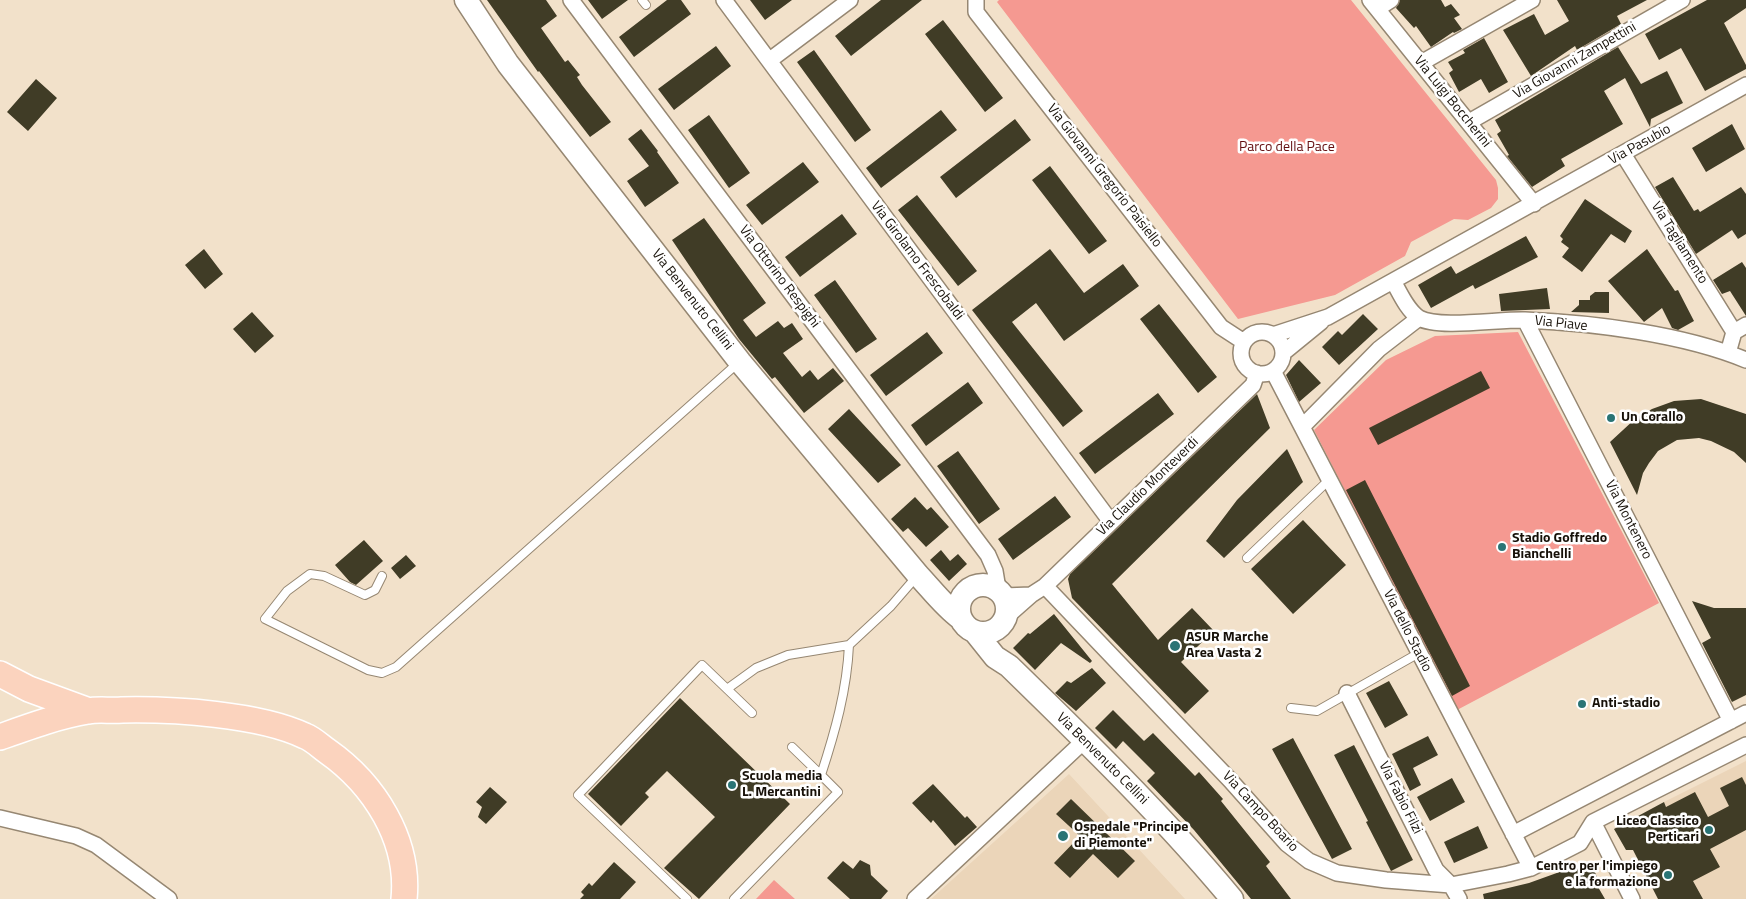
<!DOCTYPE html>
<style>
body{margin:0}
canvas{display:block;background:#f2e1ca}
</style>
<canvas width="1746" height="899"></canvas>
<script>
const ctx = document.querySelector('canvas').getContext('2d');
ctx.lineJoin = 'round';
function fillPath(path, color) {
  ctx.fillStyle = color;
  ctx.fill(path, 'evenodd');
}
function strokePath(path, color, width, dash) {
  ctx.strokeStyle = color;
  ctx.lineWidth = width;
  ctx.lineCap = dash ? 'butt' : 'round';
  ctx.setLineDash(dash || []);
  ctx.stroke(path);
}
function write(font, color, halo, rows, align = 'center') {
  ctx.font = font + ' "Titillium Web",sans-serif';
  ctx.lineWidth = 5;
  ctx.setLineDash([]);
  ctx.textBaseline = 'middle';
  ctx.strokeStyle = halo;
  ctx.fillStyle = color;
  for (const [text, x, y, turn = 0] of rows) {
    ctx.save();
    ctx.translate(x, y);
    ctx.rotate((+turn || 0) * Math.PI / 180);
    ctx.textAlign = isNaN(turn) ? turn : align;
    if (halo) ctx.strokeText(text, 0, 0);
    ctx.fillText(text, 0, 0);
    ctx.restore();
  }
}
fillPath(new Path2D(`
 M1746,761V899H1703L1667,832L1677,827L1664,802Z
 M1069,774L1185,899H931Z`), '#ebd5b9');
fillPath(new Path2D(`
 M999,0H1351L1496,180L1498,188V199L1491,208L1468,220L1454,219L1411,242L1405,256L1335,295L1238,319L997,2Z
 M1518,332L1659,603L1457,710L1314,430L1386,360L1435,336Z
 M774,880L795,899H756Z`), '#f59991');
fillPath(new Path2D(`
 M487,0H546L557,16L541,28L565,62L568,60L580,75L577,77L582,85L611,122L590,137L539,71L538,72Z
 M588,0H628L602,19Z
 M667,0H681L691,14L634,57L619,37Z
 M750,0H792L765,20Z
 M881,0H922L851,56L835,36Z
 M1400,0H1441L1445,7L1451,4L1460,15L1454,18L1462,29L1454,33L1453,32L1431,47L1416,26L1414,28L1396,8Z
 M1557,0H1647L1617,16L1621,24L1577,50L1575,46L1531,76L1503,30L1534,14L1545,35L1569,21Z
 M1707,0H1746V8L1724,23L1746,65V69L1705,91L1681,48L1659,60L1645,34Z
 M943,20L1003,98L985,112L925,34Z
 M1484,38L1508,82L1489,93L1481,79L1459,92L1449,73L1453,70L1448,62L1465,53L1463,50Z
 M716,46L731,66L674,110L658,89Z
 M1618,47L1641,84L1667,71L1683,103L1651,119L1650,127L1625,78L1604,91L1623,124L1561,159L1565,166L1532,187L1507,156L1509,155L1497,134L1501,131L1495,120Z
 M814,50L871,130L855,142L797,62Z
 M36,79L57,98L28,131L7,112Z
 M941,110L957,130L881,188L866,168Z
 M709,115L750,173L729,188L688,130Z
 M1015,119L1031,140L956,198L940,177Z
 M1732,124L1745,149L1706,172L1692,148Z
 M641,129L658,151L657,152L679,183L645,207L627,181L649,166L628,139Z
 M803,162L819,182L762,225L746,205Z
 M1050,166L1107,241L1089,254L1032,180Z
 M1673,177L1694,211L1698,209L1700,212L1741,187L1746,194V234L1738,239L1732,230L1696,254L1655,187Z
 M917,195L977,271L958,286L898,210Z
 M1585,199L1632,231L1625,243L1611,234L1582,272L1562,257L1569,248L1561,242L1563,239L1560,236Z
 M842,214L857,234L800,277L785,257Z
 M704,218L766,303L743,320L756,337L778,321L784,328L792,323L803,339L783,353L802,377L810,370L818,380L833,368L844,381L804,413L775,377L772,379L739,339L672,240Z
 M1526,236L1538,257L1475,289L1473,285L1431,308L1418,285L1451,266L1456,274Z
 M204,249L223,274L205,289L185,265Z
 M1050,249L1084,293L1123,264L1139,286L1064,341L1036,303L1012,322L1083,411L1063,427L972,310Z
 M1647,249L1675,291L1678,290L1694,321L1678,330L1672,328L1662,308L1644,322L1608,281Z
 M1742,262L1746,268V316L1730,291L1722,294L1713,280Z
 M835,280L877,339L856,353L814,295Z
 M1547,288L1550,309L1501,311L1499,294Z
 M1595,292H1609V313L1571,312L1579,305V300H1590V296Z
 M1159,304L1217,377L1198,393L1140,319Z
 M252,312L274,336L255,353L233,329Z
 M1363,314L1378,329L1339,365L1322,347L1338,331L1342,335Z
 M927,332L943,353L886,396L870,375Z
 M1299,360L1321,383L1299,402L1286,375Z
 M1481,371L1490,388L1378,445L1369,428Z
 M968,382L983,403L926,446L911,425Z
 M1158,393L1174,414L1095,474L1079,453Z
 M1257,394L1270,428L1112,584L1158,640L1192,608L1214,631L1181,662L1209,691L1185,714L1072,598L1068,579L1070,574Z
 M1701,399L1746,414V463L1734,452L1711,441L1699,438L1677,440L1658,451L1649,463L1643,473L1637,495L1610,442L1636,418L1652,409L1674,401Z
 M849,409L901,465L878,483L828,429Z
 M1287,449L1303,482L1224,558L1206,541L1237,500Z
 M958,451L1000,509L979,524L937,466Z
 M1365,480L1470,686L1452,696L1346,490Z
 M1055,496L1071,517L1013,560L998,539Z
 M915,497L927,510L931,507L949,527L926,547L908,528L903,532L891,519Z
 M1303,520L1346,565L1293,614L1251,569Z
 M364,540L383,561L356,585L350,582L335,565Z
 M941,550L950,561L958,554L967,564L949,581L930,560Z
 M406,555L416,566L400,579L391,568Z
 M1692,601L1714,608H1746V695L1732,702L1702,643L1711,638Z
 M1054,614L1092,661L1090,663L1061,643L1035,670L1013,648L1028,633L1030,634Z
 M1092,668L1106,683L1076,711L1055,693L1067,681L1071,683Z
 M1389,681L1408,715L1385,728L1366,693Z
 M680,698L790,804L699,899L664,868L715,817L667,771L645,793L649,797L621,826L588,794Z
 M1113,710L1144,741L1153,733L1195,776L1199,772L1223,799L1221,801L1270,862L1266,866L1291,899H1251L1194,830L1147,781L1155,773L1123,741L1116,749L1095,728Z
 M1428,736L1438,755L1413,768L1421,785L1410,791L1392,754Z
 M1293,738L1352,849L1332,859L1272,749Z
 M1354,745L1413,860L1391,871L1366,822L1368,821L1334,755Z
 M1742,777L1746,785V830L1710,849L1720,867L1693,881L1703,899H1658L1633,850H1626L1614,829L1664,802L1666,807L1695,792L1708,817L1729,806L1720,788Z
 M1452,778L1465,802L1430,821L1417,797Z
 M933,784L965,818L967,816L977,827L955,846L933,820L931,823L912,803Z
 M490,787L507,802L486,824L478,817L482,807L476,802Z
 M1071,799L1135,861L1118,878L1093,854L1070,878L1054,863L1080,836L1056,814Z
 M1478,826L1488,848L1454,863L1444,842Z
 M860,860L870,865L871,875L888,891L881,899H850L827,878L843,861L853,869Z
 M1590,861L1601,886L1598,887L1605,899H1484L1483,894L1529,883Z
 M614,862L636,882L620,899H580L584,895L581,892L589,883L592,886Z`), '#403c26');
const lane = new Path2D(`
 M642,0L646,5
 M1247,558L1329,480
 M382,576L375,590L365,595L324,576L310,574L287,591L265,619L368,670L382,673L396,667L738,363
 M727,689L756,668L788,655L849,645L891,606L917,576
 M1291,708L1317,711L1419,653
 M792,747L821,775
 M687,899L578,795L702,665L752,713
 M734,899L838,792L821,775C835,732 847,690 849,645`);
const street = new Path2D(`
 M571,0L988,555L995,571L998,589
 M724,0L1111,522
 M976,0V12L1221,327L1244,342
 M1370,0L1534,204
 M1377,9L1391,0
 M770,60L850,0
 M1421,63L1532,0
 M1469,122L1682,0
 M1623,154L1734,332
 M1393,281C1400,293 1407,310 1419,318C1439,329 1500,319 1525,320C1594,323 1683,334 1746,360
 M1525,320L1731,721
 M1241 353a21 21 0 1 1 42 0a21 21 0 1 1-42 0Z
 M1273,335L1328,317L1746,85
 M1283,353L1321,322
 M1728,353L1734,332L1746,325
 M1273,371L1531,868
 M1302,427L1379,349L1419,318
 M1045,586L1230,780L1287,844L1309,861L1337,873L1386,880L1451,885L1508,874L1531,868L1580,843L1593,822
 M1004,596L1031,595
 M1006,617L1031,595L1045,586L1253,385L1257,373
 M1347,693L1436,870L1451,885L1459,899
 M0,818L76,836L96,845L169,899
 M1593,822L1746,745
 M1593,822L1632,899
 M1513,834L1746,713
 M915,899L1085,740`);
const secondary = new Path2D(`
 M466,0L508,64L740,362L918,575C932,590 944,606 960,618
 M959 609a24 24 0 1 1 48 0a24 24 0 1 1-48 0Z
 M975,632L995,657L1009,666C1086,741 1163,816 1232,899`);
const primary = new Path2D(`
 M0,674L29,689L89,711
 M0,737C28,727 58,716 88,711C98,709 111,711 122,710C173,709 259,714 305,736C313,739 320,746 327,751C374,784 410,840 404,899`);
strokePath(lane, '#968772', 10);
strokePath(street, '#968772', 18);
strokePath(secondary, '#968772', 25);
strokePath(primary, '#fff', 28);
strokePath(lane, '#fff', 8);
strokePath(street, '#fff', 15);
strokePath(secondary, '#fff', 22);
strokePath(primary, '#fbd3be', 25);
for (const [x, y, r, color] of [
 [1611,418,5,"#2a7475"],
 [1502,547,5,"#2a7475"],
 [1175,646,6,"#2a7475"],
 [1582,704,5,"#2a7475"],
 [732,785,5,"#2a7475"],
 [1709,830,5,"#2a7475"],
 [1063,836,6,"#2a7475"],
 [1668,875,5,"#2a7475"]
]) {
  const dot = new Path2D();
  dot.arc(x, y, r, 0, 2 * Math.PI);
  ctx.fillStyle = color;
  ctx.fill(dot);
  strokePath(dot, '#fff', 2);
}
write('14px', '#171109', '#fff', [
 ["Via Giovanni Zampettini",1575,61,-30],
 ["Via Luigi Boccherini",1452,102,51],
 ["Via Pasubio",1640,145,-29],
 ["Via Giovanni Gregorio Paisiello",1104,176,52],
 ["Via Tagliamento",1679,243,58],
 ["Via Girolamo Frescobaldi",917,261,53],
 ["Via Ottorino Respighi",779,277,53],
 ["Via Benvenuto Cellini",692,300,52],
 ["Via Piave",1561,324,6],
 ["Via Claudio Monteverdi",1148,487,-44],
 ["Via Montenero",1628,520,63],
 ["Via dello Stadio",1407,631,63],
 ["Via Benvenuto Cellini",1102,759,45],
 ["Via Fabio Filzi",1400,798,63],
 ["Via Campo Boario",1260,812,47]
]);
write('14px', '#640e10', '#fff', [
 ["Parco della Pace",1287,148]
]);
write('bold 14px', '#171109', '#fff', [
 ["Un Corallo",1621,418],
 ["Stadio Goffredo",1512,539],
 ["Bianchelli",1512,555],
 ["ASUR Marche",1186,638],
 ["Area Vasta 2",1186,654],
 ["Anti-stadio",1592,704],
 ["Scuola media",742,777],
 ["L. Mercantini",742,793],
 ["Liceo Classico",1699,822,"right"],
 ["Perticari",1699,838,"right"],
 ["Ospedale \"Principe",1074,828],
 ["di Piemonte\"",1074,844],
 ["Centro per l'impiego",1658,867,"right"],
 ["e la formazione",1658,883,"right"]
], 'left');
</script>
